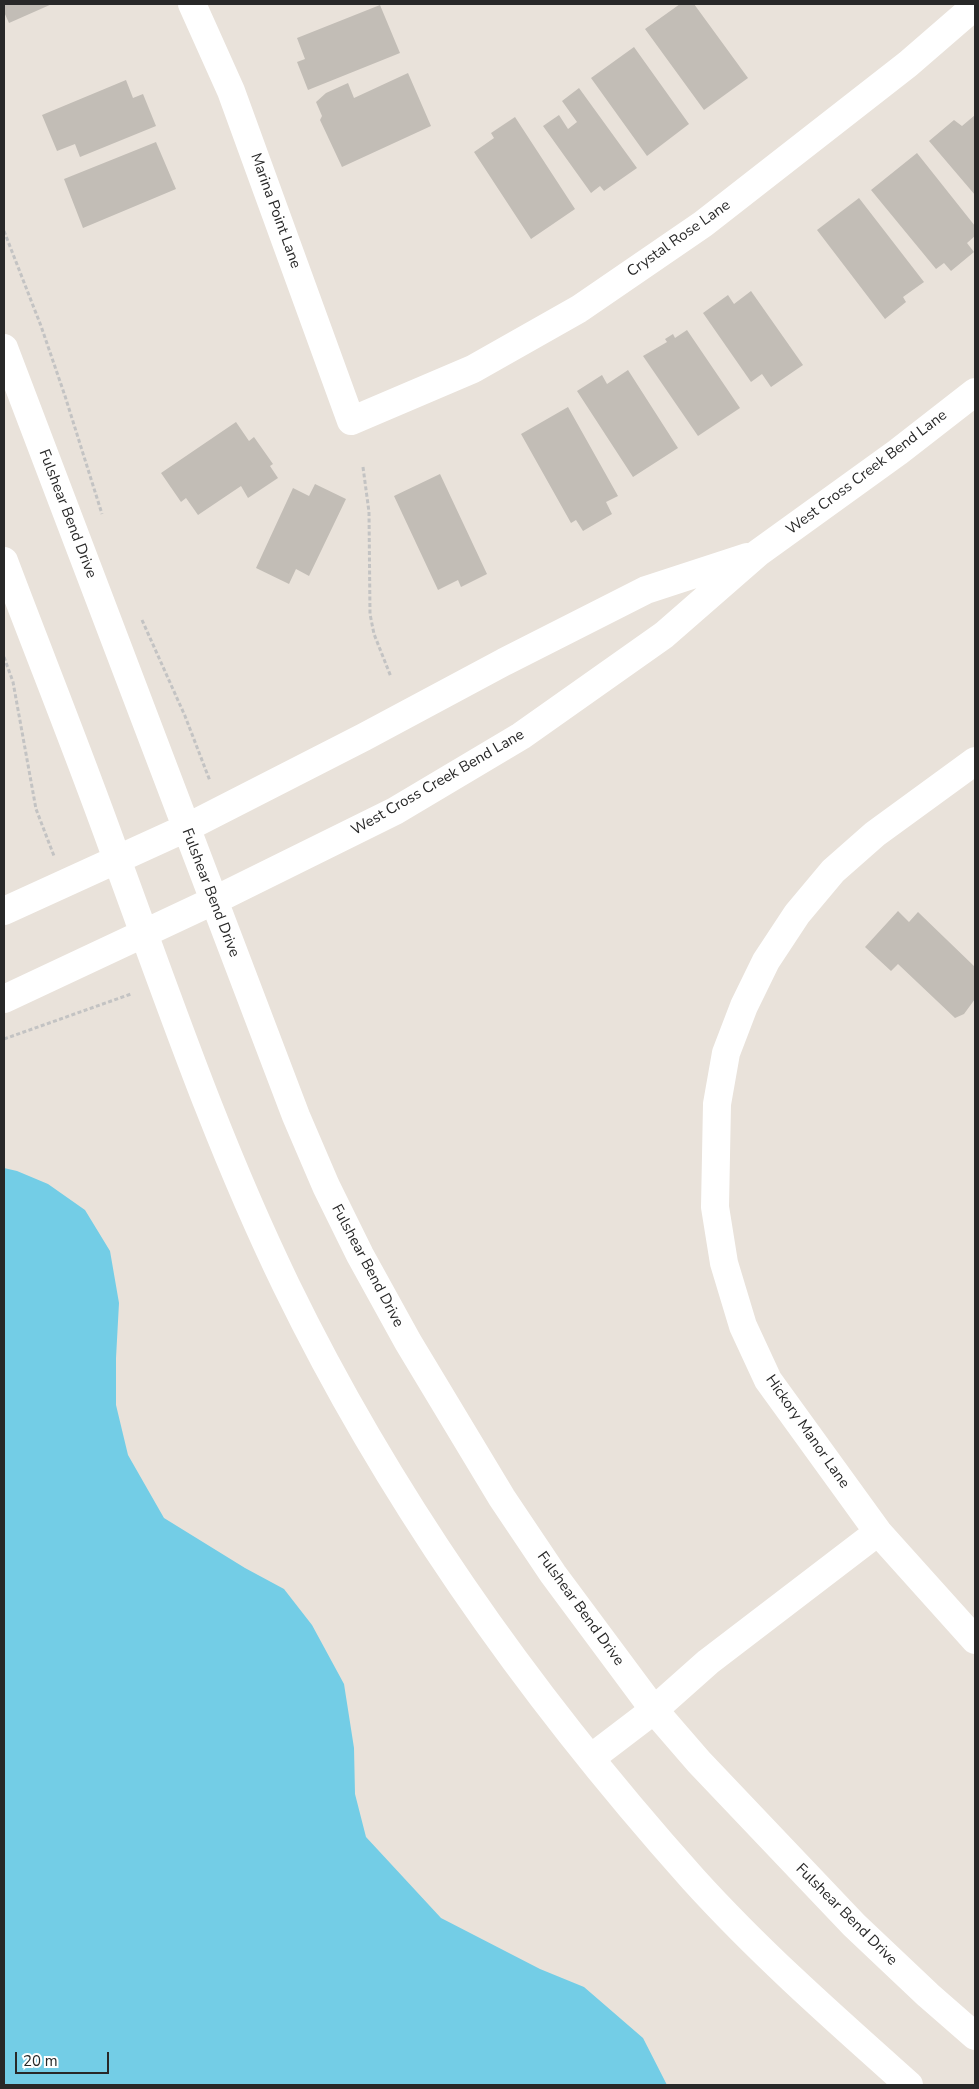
<!DOCTYPE html>
<style>
body{margin:0}
#map{position:relative;width:979px;height:2089px;overflow:hidden;background:#e9e2da;font-family:"Nunito Sans",sans-serif}
canvas{display:block}
.frame{position:absolute;inset:0;border:5px solid #282828;pointer-events:none}
.scale{position:absolute;left:15px;top:2052px;width:94px;height:22px;box-sizing:border-box;border:2px solid #282828;border-top:0;padding-left:6px;font-size:15px;line-height:18px;white-space:nowrap;color:#282828;-webkit-text-stroke:4px #fff;paint-order:stroke}
</style>
<div id="map">
<canvas width="979" height="2089"></canvas>
<div class="frame"></div>
<div class="scale">20 m</div>
</div>
<script>
const ctx = document.querySelector('canvas').getContext('2d');
ctx.lineJoin = 'round';
function fillPath(path, color) {
  ctx.fillStyle = color;
  ctx.fill(path, 'evenodd');
}
function strokePath(path, color, width, dash) {
  ctx.strokeStyle = color;
  ctx.lineWidth = width;
  ctx.lineCap = dash ? 'butt' : 'round';
  ctx.setLineDash(dash || []);
  ctx.stroke(path);
}
function write(font, color, halo, rows, align = 'center') {
  ctx.font = font + ' "Nunito Sans",sans-serif';
  ctx.lineWidth = 4;
  ctx.setLineDash([]);
  ctx.textBaseline = 'middle';
  ctx.strokeStyle = halo;
  ctx.fillStyle = color;
  for (const [text, x, y, turn = 0] of rows) {
    ctx.save();
    ctx.translate(x, y);
    ctx.rotate((+turn || 0) * Math.PI / 180);
    ctx.textAlign = isNaN(turn) ? turn : align;
    if (halo) ctx.strokeText(text, 0, 0);
    ctx.fillText(text, 0, 0);
    ctx.restore();
  }
}
fillPath(new Path2D(`
 M4,1168L17,1171L48,1184L85,1210L110,1251L119,1303L116,1358V1405L128,1455L164,1518L245,1568L284,1589L312,1625L344,1684L354,1748L355,1794L366,1837L441,1918L540,1969L584,1987L643,2038L667,2085H4Z`), '#73cde6');
fillPath(new Path2D(`
 M4,4H52L9,23L4,12Z
 M680,4H694L748,78L704,110L645,29Z
 M380,5L400,53L308,90L297,62L305,59L297,38Z
 M634,47L689,124L647,156L591,78Z
 M408,73L431,126L342,167L320,120L322,116L316,102L326,93L348,83L354,98Z
 M126,80L133,98L143,94L156,126L80,157L75,144L57,151L42,115Z
 M579,88L637,168L604,191L600,186L591,193L543,126L559,115L568,129L577,122L562,101Z
 M975,115V195L929,141L954,120L962,126Z
 M515,117L575,209L531,239L474,152L494,138L491,133Z
 M156,142L176,189L83,228L64,179Z
 M917,153L975,226V236L967,243L974,252L951,271L944,263L936,269L871,190Z
 M859,198L924,282L903,297L906,302L885,319L817,230Z
 M751,291L803,365L771,387L762,374L751,382L703,313L728,295L734,304Z
 M687,330L740,408L698,436L643,356L667,342L665,339L673,334L675,338Z
 M628,370L678,448L633,477L577,391L602,375L607,384Z
 M568,407L618,496L606,502L612,514L583,531L576,520L571,523L521,434Z
 M236,422L249,441L254,437L273,464L270,466L278,478L248,498L241,486L198,515L186,498L181,502L161,473Z
 M440,474L487,574L461,587L458,580L438,590L394,496Z
 M315,484L346,499L309,576L296,569L289,584L256,568L293,488L309,496Z
 M898,911L909,922L918,912L975,967V999L964,1014L955,1018L898,964L891,971L865,947Z`), '#c2bdb6');
strokePath(new Path2D(`
 M4,231L41,326L65,396L102,514
 M363,467L369,512L370,614L374,634L391,677
 M142,620L185,716L210,781
 M4,657L13,682L36,809L54,856
 M4,1039L131,994`), '#c3c3c3', 3, [4, 2.5]);
strokePath(new Path2D(`
 M192,4L231,91L351,421L473,369L579,309L703,224L908,64L975,6
 M975,761L875,834L833,871L797,914L766,961L744,1006L726,1053L717,1104L715,1207L724,1263L743,1326L768,1380L878,1532L975,1640
 M591,1758L654,1710L708,1662L878,1532`), '#fff', 28);
strokePath(new Path2D(`
 M4,348L296,1116L326,1186L360,1255L408,1342L502,1498L553,1574L654,1710L699,1762L854,1925L928,1995L975,2036
 M4,561C42,662 83,763 119,865C171,1007 220,1149 286,1285C391,1501 533,1700 693,1879C760,1953 835,2019 909,2085
 M4,911L186,828L364,737L504,662L646,590L747,557
 M4,999L213,901L395,811L521,736L664,635L758,553L898,452L975,392`), '#fff', 28);
write('15px', '#282828', '#fff', [
 ["Marina Point Lane",275,211,70],
 ["Crystal Rose Lane",679,239,-35],
 ["West Cross Creek Bend Lane",867,473,-37],
 ["Fulshear Bend Drive",67,514,69],
 ["West Cross Creek Bend Lane",438,783,-30],
 ["Fulshear Bend Drive",210,893,69],
 ["Fulshear Bend Drive",367,1266,62],
 ["Hickory Manor Lane",807,1432,55],
 ["Fulshear Bend Drive",580,1609,54],
 ["Fulshear Bend Drive",846,1915,45]
]);
</script>
